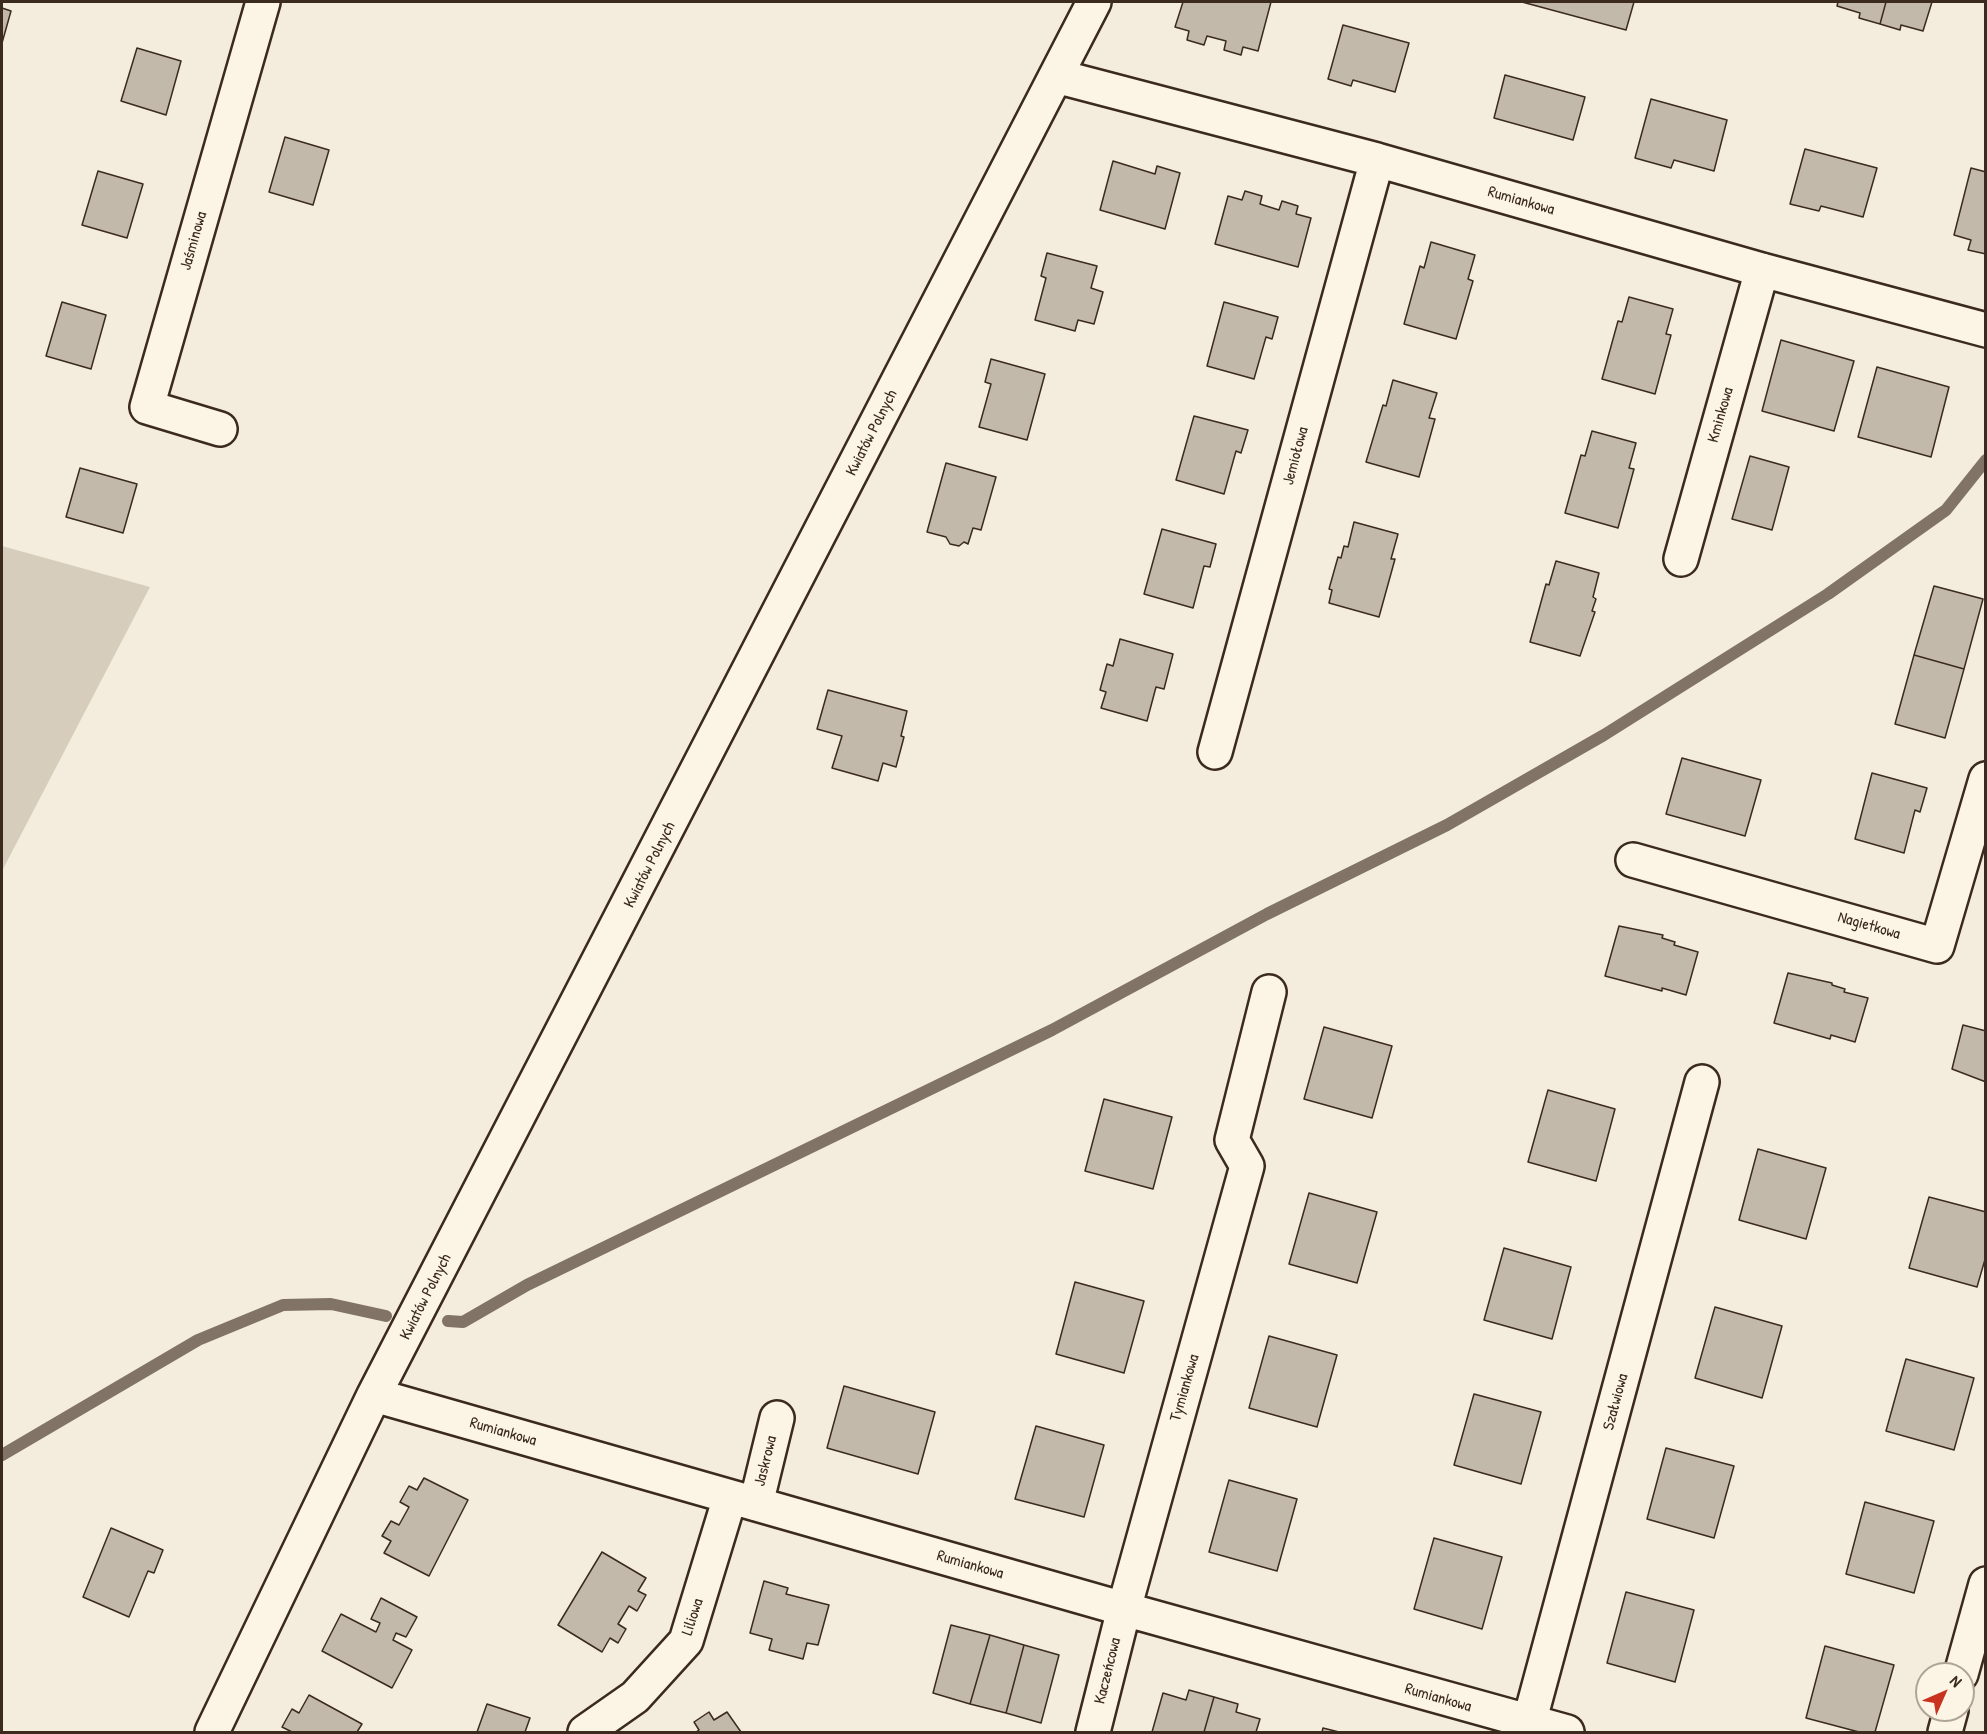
<!DOCTYPE html>
<meta charset="utf-8">
<style>
body{margin:0}
#map{position:relative;width:1987px;height:1734px;overflow:hidden;background:#f4eddd;font-family:"Patrick Hand",sans-serif}
canvas{display:block}
.frame{position:absolute;inset:0;border:3px solid #3b2a1e;pointer-events:none}
.north{position:absolute;left:1915px;top:1662px;width:60px;height:60px;box-sizing:border-box;background:#fcf5e5;border:2px solid #afa495;border-radius:50%;rotate:45deg;font-size:16px;font-weight:700;line-height:24px;text-align:center;color:#3b2a1e}
.north::after{content:'';display:block;margin:auto;width:21px;height:27px;background:#c8321e;clip-path:polygon(50% 0,100% 100%,50% 72%,0 100%)}
</style>
<div id="map">
<canvas width="1987" height="1734"></canvas>
<div class="frame"></div>
<div class="north">N</div>
</div>
<script>
const ctx = document.querySelector('canvas').getContext('2d');
ctx.lineJoin = 'round';
function fillPath(path, color) {
  ctx.fillStyle = color;
  ctx.fill(path, 'evenodd');
}
function strokePath(path, color, width, dash) {
  ctx.strokeStyle = color;
  ctx.lineWidth = width;
  ctx.lineCap = dash ? 'butt' : 'round';
  ctx.setLineDash(dash || []);
  ctx.stroke(path);
}
function write(font, color, halo, rows, align = 'center') {
  ctx.font = font + ' "Patrick Hand",sans-serif';
  ctx.lineWidth = 5;
  ctx.setLineDash([]);
  ctx.textBaseline = 'middle';
  ctx.strokeStyle = halo;
  ctx.fillStyle = color;
  for (const [text, x, y, turn = 0] of rows) {
    ctx.save();
    ctx.translate(x, y);
    ctx.rotate((+turn || 0) * Math.PI / 180);
    ctx.textAlign = isNaN(turn) ? turn : align;
    if (halo) ctx.strokeText(text, 0, 0);
    ctx.fillText(text, 0, 0);
    ctx.restore();
  }
}
fillPath(new Path2D(`
 M2,546L150,587L2,871Z`), '#d6cdbd');
strokePath(new Path2D(`
 M448,1321L463,1322L527,1285L1052,1030L1267,914L1447,825L1604,735L1828,594L1946,510L1986,460
 M2,1455L198,1340L283,1305L331,1304L386,1316`), '#817466', 12);
const building = new Path2D(`
 M1183,2H1271L1258,51L1243,47L1241,55L1224,50L1226,41L1207,36L1204,45L1187,40L1189,31L1175,27Z
 M1522,2H1634L1626,30Z
 M1838,2H1886L1880,24L1859,18L1860,13L1837,6Z
 M1886,2H1932L1923,31L1901,25L1900,30L1880,24Z
 M2,8L11,11L2,43Z
 M1343,25L1409,43L1395,92L1353,80L1351,86L1328,79Z
 M137,48L181,61L166,115L121,101Z
 M1505,75L1585,97L1573,140L1494,118Z
 M1651,99L1727,120L1714,171L1674,160L1671,168L1635,158Z
 M285,137L329,150L313,205L269,192Z
 M1805,149L1877,168L1863,217L1821,206L1819,211L1790,204Z
 M1113,161L1155,174L1157,166L1180,173L1165,229L1100,210Z
 M1971,168L1986,172V254L1968,250L1971,240L1954,235Z
 M98,171L143,184L127,238L82,225Z
 M1245,191L1262,196L1260,204L1279,210L1282,201L1298,206L1296,214L1311,218L1298,267L1215,244L1228,196L1242,200Z
 M1431,242L1475,255L1468,279L1473,281L1456,339L1404,324L1420,266L1424,268Z
 M1047,253L1097,266L1091,288L1103,292L1094,324L1078,320L1075,331L1035,320L1046,278L1041,276Z
 M1629,297L1673,309L1666,334L1671,335L1655,394L1602,379L1618,321L1622,322Z
 M62,302L106,315L91,369L46,356Z
 M1224,302L1278,317L1272,339L1266,337L1254,379L1207,366Z
 M1781,340L1854,361L1834,431L1762,411Z
 M991,359L1045,374L1027,440L979,427L991,384L985,382Z
 M1877,367L1949,387L1931,457L1858,437Z
 M1393,380L1437,393L1429,418L1435,419L1419,477L1366,462L1383,405L1386,406Z
 M1194,416L1248,430L1241,453L1236,451L1224,494L1176,480Z
 M1592,431L1636,443L1629,468L1634,469L1618,528L1565,513L1581,455L1585,456Z
 M1750,456L1789,467L1772,530L1732,519Z
 M946,463L996,477L981,530L973,528L968,544L964,542L959,546L950,544L946,537L927,532Z
 M80,468L137,484L123,533L66,517Z
 M1354,522L1398,534L1391,559H1395L1379,617L1329,603L1332,590L1329,589L1338,557L1341,558L1344,546L1348,547Z
 M1162,529L1216,544L1210,567L1204,566L1193,608L1144,594Z
 M1556,561L1599,573L1593,597L1596,599L1592,611L1595,612L1580,656L1530,642L1546,584L1549,585Z
 M1934,586L1983,599L1964,669L1914,655Z
 M1120,639L1173,654L1164,689L1156,687L1147,721L1101,708L1106,692L1100,690L1107,664L1113,666Z
 M1914,655L1964,669L1945,738L1895,724Z
 M828,690L907,711L901,736L904,737L896,767L883,763L878,781L832,768L842,736L817,729Z
 M1682,758L1761,780L1745,836L1666,814Z
 M1872,773L1927,788L1920,812L1915,810L1904,853L1855,839Z
 M1619,926L1663,935L1662,938L1675,942L1674,945L1698,952L1686,995L1662,988V991L1605,976Z
 M1788,973L1832,983V985L1845,989L1844,992L1868,998L1855,1042L1831,1035L1830,1039L1774,1023Z
 M1963,1025L1986,1031V1082L1952,1069Z
 M1324,1027L1392,1046L1372,1118L1304,1099Z
 M1548,1090L1615,1109L1596,1181L1528,1162Z
 M1104,1099L1172,1117L1153,1189L1085,1171Z
 M1758,1149L1826,1168L1806,1239L1739,1220Z
 M1309,1193L1377,1212L1357,1283L1289,1264Z
 M1929,1197L1986,1212V1256L1977,1287L1909,1268Z
 M1504,1248L1571,1267L1552,1339L1484,1320Z
 M1075,1282L1144,1301L1124,1373L1056,1354Z
 M1715,1307L1782,1326L1762,1398L1695,1378Z
 M1269,1336L1337,1355L1317,1427L1249,1408Z
 M1906,1359L1974,1378L1954,1450L1886,1431Z
 M844,1386L935,1412L918,1474L827,1448Z
 M1474,1394L1541,1412L1521,1484L1454,1465Z
 M1036,1426L1104,1445L1084,1517L1015,1499Z
 M1666,1448L1734,1466L1714,1538L1647,1519Z
 M424,1478L468,1500L429,1576L384,1553L391,1541L382,1536L391,1521L399,1525L409,1507L400,1502L409,1486L417,1490Z
 M1229,1480L1297,1499L1277,1571L1209,1552Z
 M1865,1502L1934,1521L1914,1593L1846,1574Z
 M111,1528L163,1550L154,1573L148,1571L129,1617L83,1597Z
 M1434,1538L1502,1557L1482,1629L1414,1609Z
 M602,1552L646,1578L638,1591L646,1595L637,1611L629,1606L618,1624L626,1629L618,1643L610,1638L602,1652L558,1625Z
 M764,1581L788,1588L786,1594L829,1605L818,1645L807,1643L803,1659L769,1650L772,1639L750,1633Z
 M1626,1592L1694,1610L1675,1682L1607,1663Z
 M381,1598L417,1617L406,1637L396,1633L393,1640L412,1650L392,1688L322,1651L341,1614L376,1632L380,1623L371,1619Z
 M951,1625L990,1635L970,1704L933,1693Z
 M990,1635L1024,1645L1006,1713L970,1704Z
 M1024,1645L1059,1655L1041,1723L1006,1713Z
 M1825,1646L1894,1665L1875,1732H1859L1806,1718Z
 M1189,1690L1214,1697L1204,1732H1152L1163,1693L1186,1700Z
 M309,1695L362,1724L357,1732H292L282,1727L292,1709L299,1713Z
 M1214,1697L1238,1704L1236,1712L1260,1719L1256,1732H1204Z
 M487,1704L530,1718L525,1732H477Z
 M709,1712L714,1720L727,1712L741,1732H696L699,1730L694,1722Z
 M1323,1728L1339,1732H1322Z`);
fillPath(building, '#c3b9aa');
strokePath(building, '#3b2a1e', 1.5);
const minor = new Path2D(`
 M1056,76L1377,160L1762,270L1986,330
 M220,429L147,407L263,2
 M1681,559L1762,270
 M1215,752L1377,160
 M1633,860L1937,946L1986,779
 M374,1395L1124,1609L1567,1732
 M756,1504L777,1418
 M1961,1674L1986,1584
 M1529,1723L1702,1082
 M212,1732L374,1395L1094,2
 M585,1732L635,1697L686,1641L730,1497
 M1093,1732L1124,1609L1247,1166L1232,1140L1269,992
 M1945,1732L1951,1710`);
strokePath(minor, '#3b2a1e', 38);
strokePath(minor, '#fcf5e5', 33);
write('16px', '#3b2a1e', '#fcf5e5', [
 ["Rumiankowa",1521,201,16],
 ["Jaśminowa",194,241,-74],
 ["Kminkowa",1721,415,-74],
 ["Kwiatów Polnych",872,433,-63],
 ["Jemiołowa",1296,456,-75],
 ["Kwiatów Polnych",650,865,-63],
 ["Nagietkowa",1869,926,16],
 ["Kwiatów Polnych",426,1297,-63],
 ["Tymiankowa",1185,1388,-74],
 ["Szałwiowa",1616,1402,-75],
 ["Rumiankowa",503,1432,16],
 ["Jaskrowa",766,1461,-76],
 ["Rumiankowa",970,1565,16],
 ["Liliowa",693,1617,-72],
 ["Kaczeńcowa",1108,1671,-76],
 ["Rumiankowa",1438,1698,16]
]);
</script>
